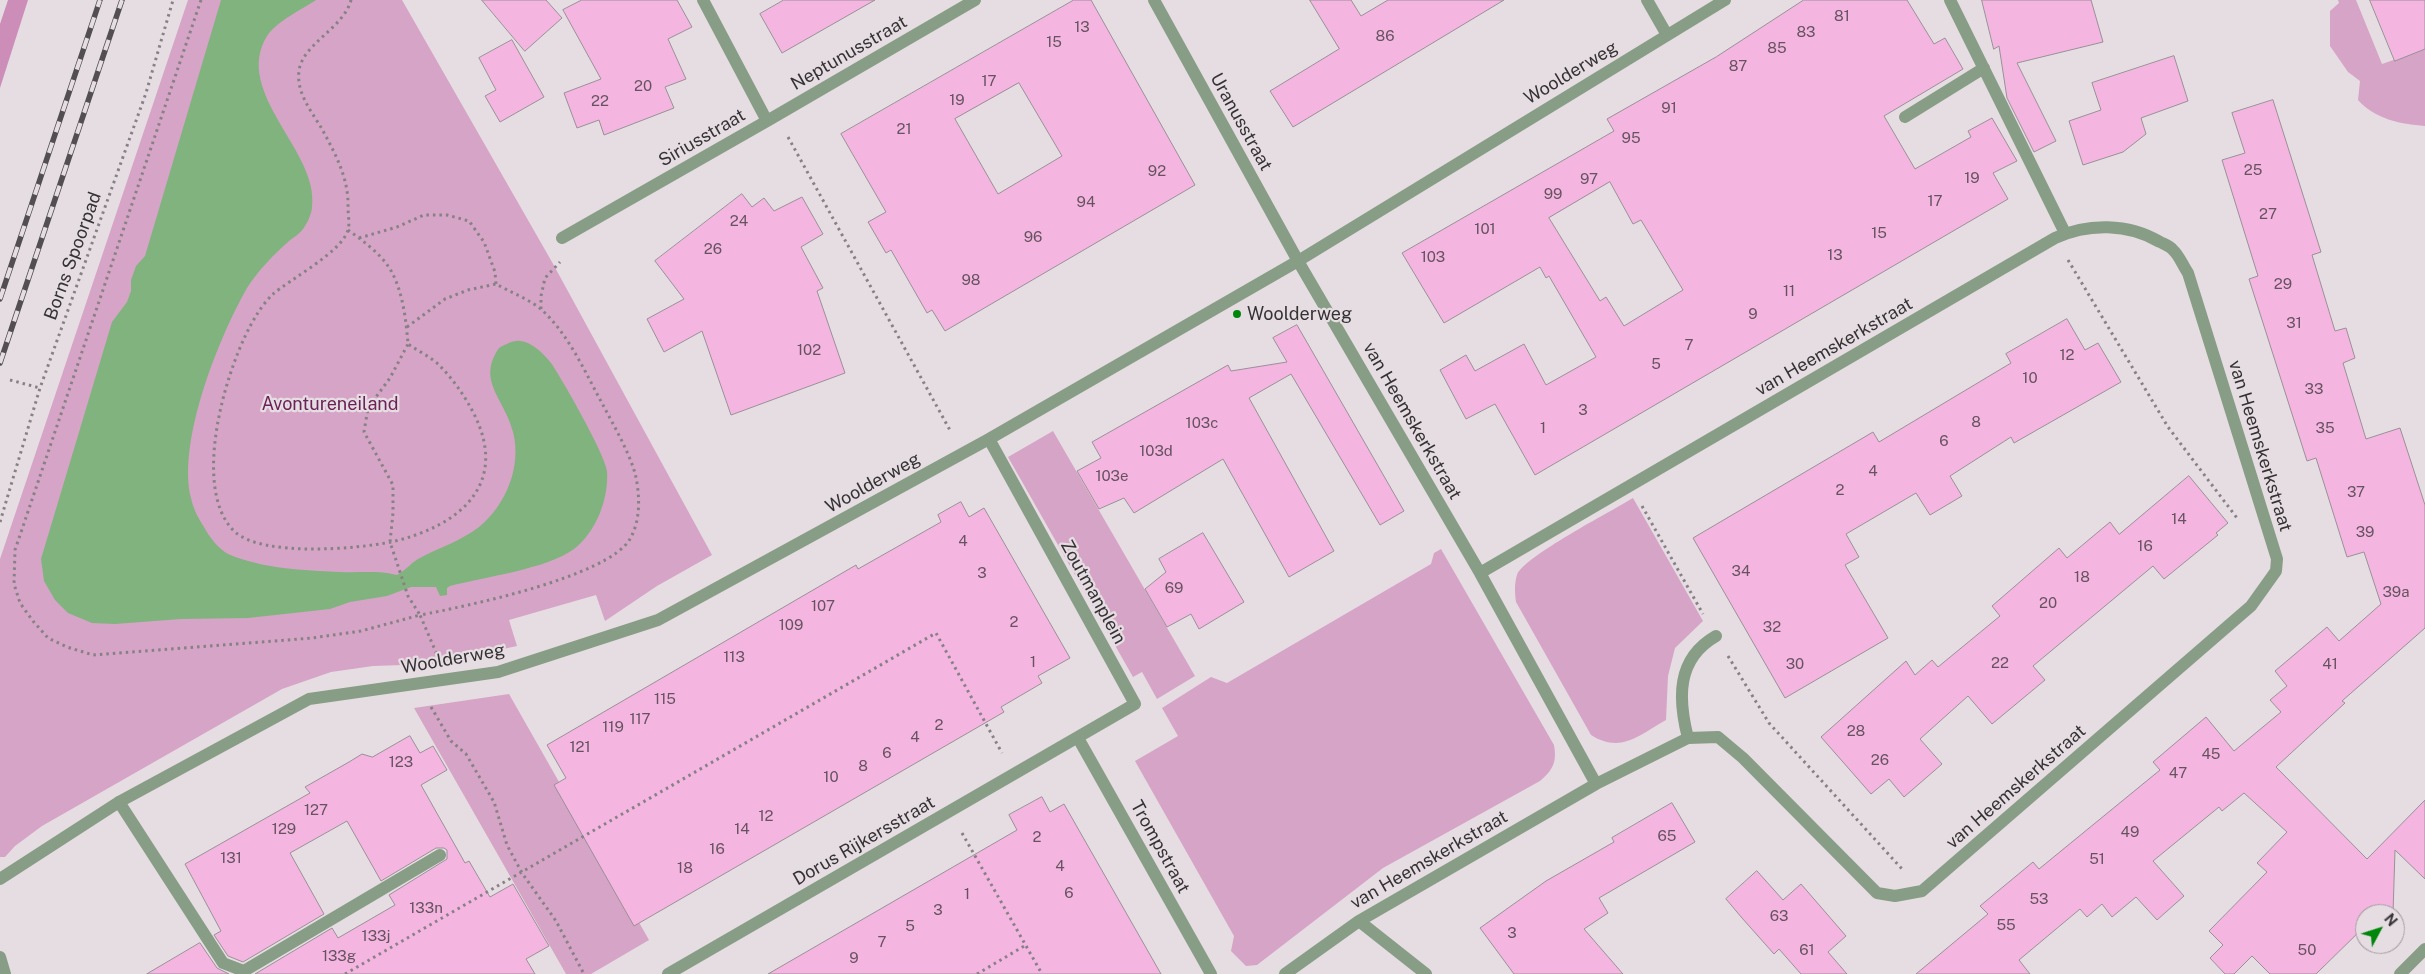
<!DOCTYPE html>
<style>
body{margin:0}
#map{position:relative;width:2425px;height:974px;overflow:hidden;background:#e6dde2;font-family:"Public Sans",sans-serif}
canvas{display:block}
.north{position:absolute;left:2355px;top:904px;width:50px;height:50px;box-sizing:border-box;background:#e6dde2;border:1px solid #9f999c;border-radius:50%;rotate:50deg;font-size:14px;font-weight:700;line-height:20px;text-align:center;color:#353234}
.north::after{content:'';display:block;margin:auto;width:18px;height:22px;background:#00860a;clip-path:polygon(50% 0,100% 100%,50% 72%,0 100%)}
</style>
<div id="map">
<canvas width="2425" height="974"></canvas>
<div class="north">N</div>
</div>
<script>
const ctx = document.querySelector('canvas').getContext('2d');
ctx.lineJoin = 'round';
function fillPath(path, color) {
  ctx.fillStyle = color;
  ctx.fill(path, 'evenodd');
}
function strokePath(path, color, width, dash) {
  ctx.strokeStyle = color;
  ctx.lineWidth = width;
  ctx.lineCap = dash ? 'butt' : 'round';
  ctx.setLineDash(dash || []);
  ctx.stroke(path);
}
function write(font, color, halo, rows, align = 'center') {
  ctx.font = font + ' "Public Sans",sans-serif';
  ctx.lineWidth = 4.5;
  ctx.setLineDash([]);
  ctx.textBaseline = 'middle';
  ctx.strokeStyle = halo;
  ctx.fillStyle = color;
  for (const [text, x, y, turn = 0] of rows) {
    ctx.save();
    ctx.translate(x, y);
    ctx.rotate((+turn || 0) * Math.PI / 180);
    ctx.textAlign = isNaN(turn) ? turn : align;
    if (halo) ctx.strokeText(text, 0, 0);
    ctx.fillText(text, 0, 0);
    ctx.restore();
  }
}
fillPath(new Path2D(`
 M188,0H402L552,262L712,555L657,586L605,621L596,595L509,620L517,646L433,664L373,666L331,672L282,689L42,826L15,846L5,857H0V559Z
 M2338,0H2356L2382,64L2425,49V126C2400,124 2375,119 2358,100L2360,81L2348,72L2330,46V11L2339,3Z
 M1053,431L1195,676L1157,699L1142,672L1133,677L1008,457Z
 M1633,498L1703,621L1675,648L1668,676L1666,720C1639,735 1621,754 1591,735L1516,602C1515,594 1514,584 1517,575C1523,557 1612,511 1633,498Z
 M1441,549L1554,745C1557,762 1553,770 1540,781L1383,868L1257,965L1246,966L1231,951L1234,936L1135,761L1178,736L1162,708L1211,677L1227,683L1431,564L1434,553Z
 M509,694L649,940L591,974H566L414,708Z`), '#d6a4c6');
fillPath(new Path2D(`
 M8,0H28L0,88V24Z`), '#cc8eb9');
fillPath(new Path2D(`
 M221,0H316C301,10 277,21 267,36C232,93 320,152 312,207C312,213 307,224 303,229C300,234 292,238 288,242C273,255 257,272 247,288C219,337 177,441 191,498C193,508 198,518 204,527C209,537 219,549 228,554C263,569 303,570 340,572C360,573 378,570 397,575C406,570 411,563 418,559C438,548 461,541 479,527C506,505 522,466 513,432C505,399 476,381 499,348C505,345 513,340 520,341C532,342 544,354 551,363C561,377 606,456 607,471C609,499 596,532 574,549C547,569 484,577 450,586L447,588V595L440,596L436,587H411L387,596L350,602L330,609L248,618L181,619L115,624L92,623L68,613L55,600L44,581L41,559L112,322L127,302L131,291V280L136,266L145,256Z`), '#81b37e');
const building = new Path2D(`
 M482,0H546L562,18L525,51Z
 M582,0H677L692,27L668,39L686,79L665,87L674,108L604,135L599,120L577,128L564,93L601,79L563,10Z
 M784,0H875L782,53L760,14Z
 M1074,0H1091L1195,185L945,331L932,310L927,313L891,250L886,253L868,222L886,212L841,134ZM1019,83L1062,156L998,194L955,119Z
 M1310,0H1351L1361,16L1388,0H1504L1293,127L1270,91L1339,49Z
 M1804,0H1907L1934,44L1945,38L1963,69L1884,116L1915,169L1971,137L1968,131L1992,118L2017,161L1993,173L2008,199L1535,475L1495,404L1466,419L1440,370L1466,355L1475,371L1524,344L1546,385L1596,357L1549,276L1546,278L1540,267L1444,323L1402,253L1614,131L1607,119L1716,57ZM1610,182L1633,224L1641,220L1683,290L1624,326L1606,297L1600,301L1549,218Z
 M1982,0H2091L2103,42L2017,63L2056,141L2034,152L2007,98L1999,46L1994,49Z
 M2370,0H2425V49L2395,61Z
 M512,40L544,97L500,122L485,96L496,90L479,58Z
 M2174,56L2188,101L2141,118L2146,134L2123,152L2083,165L2069,121L2101,110L2092,83Z
 M2273,100L2321,252L2312,255L2335,331L2346,328L2355,358L2343,363L2366,439L2400,428L2425,505V628L2342,701L2345,703L2276,767L2367,859L2425,800V879L2395,850L2393,914H2365V926L2316,974H2270L2252,956L2234,974H2225L2210,958L2223,945L2209,931L2267,872L2257,863L2287,832L2244,793L2222,811L2219,807L2153,861L2184,896L2157,920L2136,897L2112,917L2102,904L2087,917L2080,909L2019,960L2030,974H1916L1988,914L1980,906L2033,862L2039,869L2160,770L2153,762L2206,717L2234,751L2281,712L2270,700L2287,686L2275,671L2327,627L2339,641L2381,604L2364,552L2347,557L2316,458L2307,461L2249,279L2258,276L2222,160L2245,153L2232,113Z
 M742,194L752,207L764,198L774,211L802,197L823,234L801,247L823,288L817,291L845,373L731,415L702,331L664,352L647,319L684,299L655,261Z
 M2067,319L2085,350L2098,343L2121,382L2014,443L2011,437L1950,476L1962,496L1930,515L1916,493L1846,534L1859,557L1845,565L1888,638L1785,698L1693,538L1873,432L1879,442L2011,363L2006,354Z
 M1297,325L1404,511L1380,525L1291,374L1249,398L1334,551L1289,577L1223,459L1134,513L1124,498L1099,509L1077,471L1101,458L1092,442L1228,365L1231,371L1287,362L1273,338Z
 M2189,476L2228,523L2216,533L2218,535L2164,579L2153,566L2033,666L2045,680L1992,724L1968,696L1920,739L1942,764L1904,797L1889,779L1871,794L1821,737L1906,661L1915,675L1932,660L1938,667L2000,616L1992,606L2059,548L2067,558L2110,522L2119,534Z
 M961,502L969,517L984,508L1070,658L1038,676L1042,683L1001,707L1004,712L634,926L554,785L566,778L547,745L856,565L858,569L941,522L938,515Z
 M1203,533L1244,602L1199,629L1191,614L1167,627L1145,589L1166,572L1159,559Z
 M410,736L420,753L433,746L447,770L421,785L465,863L469,861L490,897L513,884L549,946L526,959L535,974H255L332,928L338,938L395,905L389,895L447,859V850L444,848H436L381,881L347,821L290,853L324,914L243,962L228,956L214,935L221,931L185,864L310,793L305,787L349,762L362,754L372,757Z
 M1042,797L1050,812L1064,804L1161,974H768L1017,830L1009,815Z
 M1672,803L1695,842L1599,898L1608,913L1584,929L1623,974H1514L1480,928L1546,881L1614,842L1612,838Z
 M1757,871L1783,900L1801,884L1846,936L1828,952L1847,974H1801L1779,949L1774,954L1742,918L1726,899Z
 M200,943L217,968L229,974H147Z`);
fillPath(building, '#f5b5e1');
strokePath(building, '#999096', 1);
strokePath(new Path2D(`
 M201,0L15,550L14,584L20,603L33,621L48,638L67,647L93,655L312,638L361,631L420,615L408,596L390,542L393,513V485L364,432L368,408L390,378L408,344
 M788,137L951,432
 M348,230C362,240 381,254 390,269C403,291 406,320 408,344C418,351 431,357 439,365C453,379 464,395 473,412C511,485 458,527 391,542C356,549 263,557 235,532C189,489 227,362 256,316C260,309 266,301 272,295C290,279 342,252 348,230C350,224 348,215 348,208C349,179 336,155 322,129C312,112 296,93 299,71C302,44 344,28 351,0
 M359,238L397,227L424,215H447L469,221L484,242L495,272L496,284
 M2068,260L2168,427L2237,518
 M541,309V296L545,278L560,262
 M407,327L445,299L468,290L496,284C510,292 529,299 542,310C569,335 585,372 603,405C614,426 628,450 635,473C640,494 641,520 630,539C608,577 463,607 420,615L438,657
 M10,380L40,388
 M1642,506L1703,614
 M0,522L40,388L146,93L173,0
 M1728,656L1769,723L1902,869
 M431,707L451,741L466,754L494,802L507,845L522,873L556,921L584,974
 M962,833L1042,974
 M345,974L936,633L1002,753
 M977,974L1026,945`), '#868184', 3, [2.5, 4]);
strokePath(new Path2D(`
 M1950,0L2065,233
 M1905,117L1984,68
 M1688,738C1678,699 1676,659 1716,636
 M119,802L223,963L244,971L440,855`), '#889d86', 12);
strokePath(new Path2D(`
 M1154,0L1298,261L1480,573L1596,784
 M1647,0L1667,35
 M767,121L975,0
 M562,238L767,121L703,0
 M1078,738L1211,974
 M0,879L119,802L309,699L498,672L658,620L989,439L1298,261L1725,0
 M1359,921L1426,974
 M0,957L5,974
 M668,974L1135,704L989,439
 M1285,974L1359,921L1596,784L1688,738L1718,737L1743,758L1877,893L1895,896L1922,891L2251,606L2276,571L2277,559L2188,273C2183,266 2179,255 2173,250C2170,246 2164,244 2160,242C2128,223 2088,223 2055,238L1480,573
 M2400,974L2425,949`), '#889d86', 12);
const rail = new Path2D(`
 M0,299L100,0
 M0,363L122,0`);
strokePath(rail, '#524e51', 5.5);
strokePath(rail, '#e6dde2', 4, [11]);
for (const [x, y, r, color] of [
 [1237,314,5,"#00860a"]
]) {
  const dot = new Path2D();
  dot.arc(x, y, r, 0, 2 * Math.PI);
  ctx.fillStyle = color;
  ctx.fill(dot);
  strokePath(dot, '#e6dde2', 2);
}
write('15px', '#65535f', null, [
 ["81",1842,16],
 ["13",1082,27],
 ["83",1806,32],
 ["86",1385,36],
 ["15",1054,42],
 ["85",1777,48],
 ["87",1738,66],
 ["17",989,81],
 ["20",643,86],
 ["19",957,100],
 ["22",600,101],
 ["91",1669,108],
 ["21",904,129],
 ["95",1631,138],
 ["25",2253,170],
 ["92",1157,171],
 ["19",1972,178],
 ["97",1589,179],
 ["99",1553,194],
 ["17",1935,201],
 ["94",1086,202],
 ["27",2268,214],
 ["24",739,221],
 ["101",1485,229],
 ["15",1879,233],
 ["96",1033,237],
 ["26",713,249],
 ["13",1835,255],
 ["103",1433,257],
 ["98",971,280],
 ["29",2283,284],
 ["11",1789,291],
 ["9",1753,314],
 ["31",2294,323],
 ["7",1689,345],
 ["102",809,350],
 ["12",2067,355],
 ["5",1656,364],
 ["10",2030,378],
 ["33",2314,389],
 ["3",1583,410],
 ["8",1976,422],
 ["103c",1202,423],
 ["1",1543,428],
 ["35",2325,428],
 ["6",1944,441],
 ["103d",1156,451],
 ["4",1873,471],
 ["103e",1112,476],
 ["2",1840,490],
 ["37",2356,492],
 ["14",2179,519],
 ["39",2365,532],
 ["4",963,541],
 ["16",2145,546],
 ["34",1741,571],
 ["3",982,573],
 ["18",2082,577],
 ["69",1174,588],
 ["39a",2396,592],
 ["20",2048,603],
 ["107",823,606],
 ["2",1014,622],
 ["109",791,625],
 ["32",1772,627],
 ["113",734,657],
 ["1",1033,662],
 ["22",2000,663],
 ["30",1795,664],
 ["41",2330,664],
 ["115",665,699],
 ["117",640,719],
 ["2",939,725],
 ["119",613,727],
 ["28",1856,731],
 ["4",915,737],
 ["121",580,747],
 ["6",887,753],
 ["45",2211,754],
 ["26",1880,760],
 ["123",401,762],
 ["8",863,766],
 ["47",2178,773],
 ["10",831,777],
 ["127",316,810],
 ["12",766,816],
 ["129",284,829],
 ["14",742,829],
 ["49",2130,832],
 ["65",1667,836],
 ["2",1037,837],
 ["16",717,849],
 ["131",231,858],
 ["51",2097,859],
 ["4",1060,866],
 ["18",685,868],
 ["6",1069,893],
 ["1",967,894],
 ["53",2039,899],
 ["133n",426,908],
 ["3",938,910],
 ["63",1779,916],
 ["55",2006,925],
 ["5",910,926],
 ["3",1512,933],
 ["133j",376,936],
 ["7",882,942],
 ["61",1807,950],
 ["50",2307,950],
 ["133g",339,956],
 ["9",854,958]
]);
write('18px', '#353234', '#e6dde2', [
 ["Neptunusstraat",849,53,-30],
 ["Woolderweg",1571,73,-31],
 ["Uranusstraat",1241,122,61],
 ["Siriusstraat",702,138,-30],
 ["Borns Spoorpad",73,256,-70],
 ["van Heemskerkstraat",1834,347,-30],
 ["van Heemskerkstraat",1412,421,60],
 ["van Heemskerkstraat",2260,446,73],
 ["Woolderweg",873,483,-29],
 ["Zoutmanplein",1093,592,61],
 ["Woolderweg",453,659,-10],
 ["van Heemskerkstraat",2016,787,-41],
 ["Dorus Rijkersstraat",864,841,-30],
 ["Trompstraat",1160,847,61],
 ["van Heemskerkstraat",1429,860,-30]
]);
write('18px', '#353234', '#e6dde2', [
 ["Woolderweg",1247,314]
], 'left');
write('18px', '#6b2259', '#e6dde2', [
 ["Avontureneiland",330,404]
]);
</script>
